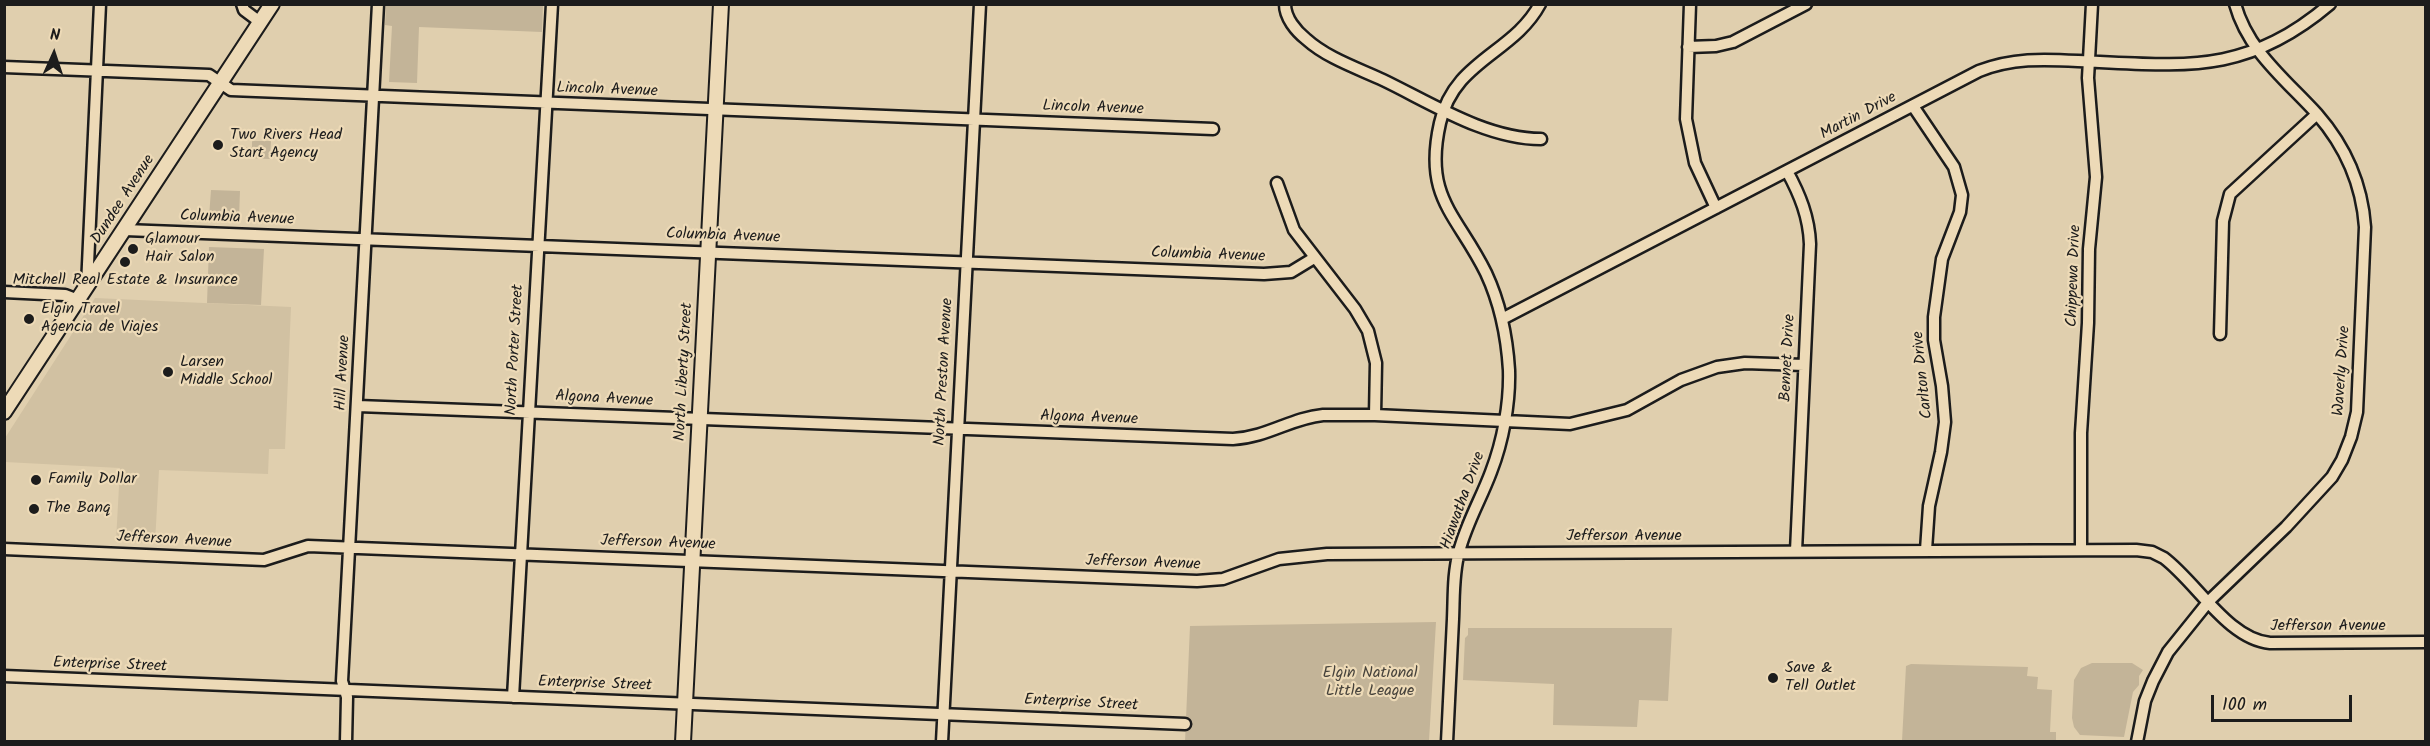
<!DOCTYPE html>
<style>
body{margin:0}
#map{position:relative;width:2430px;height:746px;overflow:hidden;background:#e0cfae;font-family:Kalam,sans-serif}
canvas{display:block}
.frame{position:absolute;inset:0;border:6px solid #1c1c1c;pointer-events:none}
.north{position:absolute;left:24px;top:24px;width:60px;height:60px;-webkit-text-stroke:4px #eddab7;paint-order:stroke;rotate:3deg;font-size:16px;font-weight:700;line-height:24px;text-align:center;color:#1c1c1c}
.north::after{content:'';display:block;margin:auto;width:21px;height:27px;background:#1c1c1c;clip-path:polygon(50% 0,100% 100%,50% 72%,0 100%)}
.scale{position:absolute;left:2211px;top:695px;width:141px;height:27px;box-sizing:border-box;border:3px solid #1c1c1c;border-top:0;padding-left:8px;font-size:18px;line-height:21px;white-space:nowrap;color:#1c1c1c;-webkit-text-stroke:4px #eddab7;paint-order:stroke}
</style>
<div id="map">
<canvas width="2430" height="746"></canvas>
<div class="frame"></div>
<div class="north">N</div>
<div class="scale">100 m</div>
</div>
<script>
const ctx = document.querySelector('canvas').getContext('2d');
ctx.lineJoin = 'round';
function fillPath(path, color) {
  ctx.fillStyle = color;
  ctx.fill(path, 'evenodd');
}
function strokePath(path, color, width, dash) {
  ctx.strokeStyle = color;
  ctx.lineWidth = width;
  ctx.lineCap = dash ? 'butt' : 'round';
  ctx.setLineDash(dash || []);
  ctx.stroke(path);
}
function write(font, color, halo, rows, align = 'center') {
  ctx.font = font + ' Kalam,sans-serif';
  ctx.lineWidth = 4.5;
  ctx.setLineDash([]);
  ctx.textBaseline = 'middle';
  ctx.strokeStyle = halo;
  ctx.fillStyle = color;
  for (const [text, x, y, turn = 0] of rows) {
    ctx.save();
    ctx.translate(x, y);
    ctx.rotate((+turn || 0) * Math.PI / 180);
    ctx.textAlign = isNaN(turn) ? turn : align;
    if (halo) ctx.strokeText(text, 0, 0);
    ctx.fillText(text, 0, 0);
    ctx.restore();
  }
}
fillPath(new Path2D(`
 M95,298L291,307L285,449H269L268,474L159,470L155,543L116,541L120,468L5,462V438Z`), '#d1c1a2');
fillPath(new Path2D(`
 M386,5H543L542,32L419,27L417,83L389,82L392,26L385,25Z
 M252,141H271L270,159L246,158V147H252Z
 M211,190L240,191L239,218L209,217Z
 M209,247L264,249L261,305L207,303Z
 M1436,622L1429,741L1185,742L1190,626Z
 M1468,628H1672L1668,701L1639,700L1637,727L1553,725L1554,684L1463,680L1465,638L1468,635Z
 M2092,663H2132L2143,670L2139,676V685L2133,692L2124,737L2080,735L2074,727L2072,718L2074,680L2081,668Z
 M1911,664L2028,667L2027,676L2038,677L2037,689L2052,690L2050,732H2056V741H1902L1906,666Z`), '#c3b498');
const minor = new Path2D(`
 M242,4L244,10L260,22
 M1285,4C1285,18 1296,31 1306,39C1327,58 1357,68 1383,80C1431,103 1486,139 1541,139
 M1690,4L1686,119L1695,163L1716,208
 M1688,47L1716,46L1733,42L1806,4
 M4,67L209,75L231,90L1213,129
 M1913,106L1954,167L1962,195L1960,212L1942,259L1934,317V340L1942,386L1945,422L1941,452L1929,506L1926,550
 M1787,171C1800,195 1809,217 1810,244L1796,551
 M1277,183L1294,230L1355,309L1368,331L1376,363L1375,415
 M125,230L1264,274L1291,272L1314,258
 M87,286L100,4
 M4,292L65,295L78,300
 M1502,319L1979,71C2012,58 2043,59 2078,61C2182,65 2244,77 2330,4
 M2220,334L2223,221L2230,194L2317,114
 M358,406L1233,439C1268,437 1291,418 1323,415H1375L1570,424L1627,410L1681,380L1717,367L1745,363L1804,365
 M4,549L264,560L308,546L1197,581L1223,579L1279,559L1327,554L2136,550L2152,552L2164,558C2197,583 2228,639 2270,643L2426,642
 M2081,549V433L2088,323L2089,249L2096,177L2088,78L2092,4
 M4,676L1185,724
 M513,697L552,4
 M346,742L347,697L342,681L378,4
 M942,742L980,4
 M1447,742C1449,701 1451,660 1453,619C1454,597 1453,573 1459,552C1466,524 1481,499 1491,472C1503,441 1510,403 1509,370C1507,337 1500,303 1486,273C1457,214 1423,198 1440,123C1454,60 1513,54 1540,4
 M2137,742L2145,701L2153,681L2168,652L2209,601L2286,527L2332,477L2342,460L2351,437L2357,412L2365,227C2362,184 2345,146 2317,114C2285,79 2248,51 2235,4`);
const major = new Path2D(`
 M4,412L272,4
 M683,742L721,4`);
strokePath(minor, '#1c1c1c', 15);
strokePath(major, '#1c1c1c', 18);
strokePath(minor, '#eddab7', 10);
strokePath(major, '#eddab7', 14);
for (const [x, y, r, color] of [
 [218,145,6,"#1c1c1c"],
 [133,249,6,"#1c1c1c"],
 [125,262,6,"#1c1c1c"],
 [29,319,6,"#1c1c1c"],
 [168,372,6,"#1c1c1c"],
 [36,480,6,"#1c1c1c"],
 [34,509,6,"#1c1c1c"],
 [1773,678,6,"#1c1c1c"]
]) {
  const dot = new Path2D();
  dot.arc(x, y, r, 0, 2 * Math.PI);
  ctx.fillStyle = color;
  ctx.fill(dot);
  strokePath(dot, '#eddab7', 2);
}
write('16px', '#1c1c1c', '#eddab7', [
 ["Lincoln Avenue",607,91,2],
 ["Lincoln Avenue",1093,109,2],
 ["Martin Drive",1859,117,-28],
 ["Dundee Avenue",124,200,-57],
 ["Columbia Avenue",237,219,2],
 ["Columbia Avenue",723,237,2],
 ["Columbia Avenue",1208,256,2],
 ["Chippewa Drive",2075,276,-88],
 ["North Porter Street",516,350,-87],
 ["Bennet Drive",1789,358,-87],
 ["Waverly Drive",2343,371,-86],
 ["North Liberty Street",685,372,-87],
 ["North Preston Avenue",945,372,-87],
 ["Hill Avenue",344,373,-87],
 ["Carlton Drive",1924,375,-96],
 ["Algona Avenue",604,400,3],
 ["Algona Avenue",1089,419,2],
 ["Hiawatha Drive",1464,501,-70],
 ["Jefferson Avenue",1624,537],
 ["Jefferson Avenue",174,541,3],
 ["Jefferson Avenue",658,544,2],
 ["Jefferson Avenue",1143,564,2],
 ["Jefferson Avenue",2328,627],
 ["Enterprise Street",110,666,2],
 ["Enterprise Street",595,685,2],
 ["Enterprise Street",1081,704,3]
]);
write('16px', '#1c1c1c', '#eddab7', [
 ["Two Rivers Head",230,136],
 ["Start Agency",230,154],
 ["Glamour",145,240],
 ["Hair Salon",145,258],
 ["Mitchell Real Estate & Insurance",125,281,"center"],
 ["Elgin Travel",41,310],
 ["Agencia de Viajes",41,328],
 ["Larsen",180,363],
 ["Middle School",180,381],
 ["Family Dollar",48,480],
 ["The Banq",46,509],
 ["Save &",1785,669],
 ["Tell Outlet",1785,687]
], 'left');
write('16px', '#46423b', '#eddab7', [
 ["Elgin National",1370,674],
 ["Little League",1370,692]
]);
</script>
